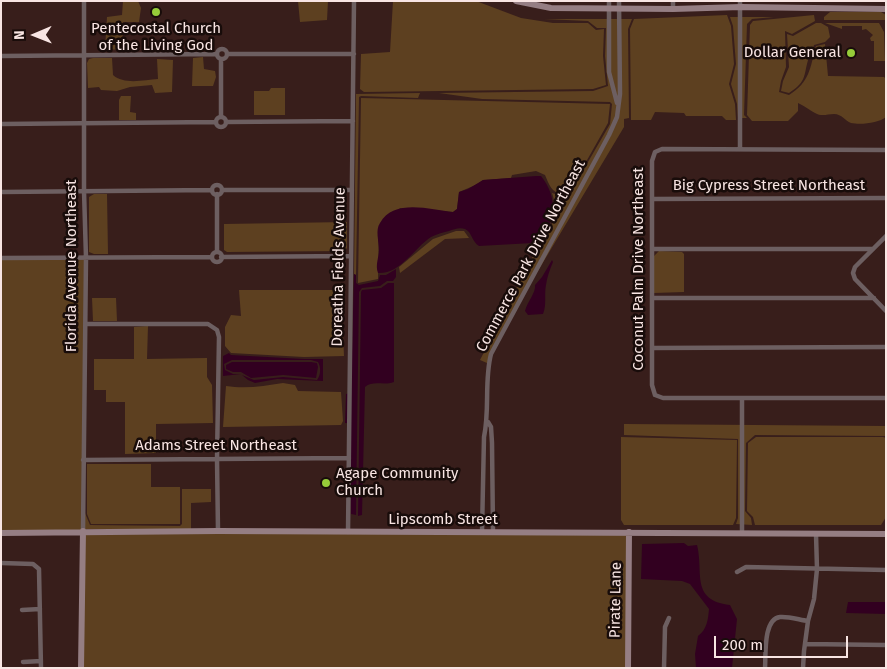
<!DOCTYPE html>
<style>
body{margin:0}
#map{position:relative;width:887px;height:669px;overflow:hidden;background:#381e1b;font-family:"Fira Sans",sans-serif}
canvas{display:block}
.frame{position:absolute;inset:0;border:2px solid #f8e5e3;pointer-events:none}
.north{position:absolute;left:10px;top:10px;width:50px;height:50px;-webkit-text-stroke:4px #180c0a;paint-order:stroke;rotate:269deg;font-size:14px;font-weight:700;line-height:20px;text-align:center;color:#f8e5e3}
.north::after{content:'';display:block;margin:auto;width:18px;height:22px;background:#f8e5e3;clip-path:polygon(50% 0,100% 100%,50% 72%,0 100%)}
.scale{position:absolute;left:714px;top:636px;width:134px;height:22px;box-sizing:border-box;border:2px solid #f8e5e3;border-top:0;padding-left:6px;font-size:15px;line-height:18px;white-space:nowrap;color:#f8e5e3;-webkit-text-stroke:4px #180c0a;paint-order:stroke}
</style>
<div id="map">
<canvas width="887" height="669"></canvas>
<div class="frame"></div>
<div class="north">N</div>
<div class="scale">200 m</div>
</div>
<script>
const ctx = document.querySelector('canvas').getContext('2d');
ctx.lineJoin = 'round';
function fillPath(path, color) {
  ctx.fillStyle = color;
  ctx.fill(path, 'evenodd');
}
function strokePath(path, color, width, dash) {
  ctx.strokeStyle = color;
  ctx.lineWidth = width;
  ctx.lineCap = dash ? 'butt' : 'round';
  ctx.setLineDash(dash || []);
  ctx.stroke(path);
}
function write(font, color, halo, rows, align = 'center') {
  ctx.font = font + ' "Fira Sans",sans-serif';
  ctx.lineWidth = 5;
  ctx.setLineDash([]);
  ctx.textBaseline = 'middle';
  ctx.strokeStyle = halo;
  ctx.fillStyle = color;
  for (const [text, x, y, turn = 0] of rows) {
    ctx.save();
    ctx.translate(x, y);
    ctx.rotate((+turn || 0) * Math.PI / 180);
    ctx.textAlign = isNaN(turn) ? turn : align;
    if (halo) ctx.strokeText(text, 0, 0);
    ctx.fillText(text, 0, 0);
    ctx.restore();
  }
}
fillPath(new Path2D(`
 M123,1H138L141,8L139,22H123L122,50L105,49L107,17L122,15Z
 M298,1H328L327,20L300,22Z
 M393,1H476L521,18L553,23H588L596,30L604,29L603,56L606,85L593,89L364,92L360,89L361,54L390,52Z
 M830,12H881L886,15V20H824V17Z
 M727,15L731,26L734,64L729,84L735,104L736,120H726L722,116H686L684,113L655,112L651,120H631L630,29L634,19Z
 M814,15L815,21L792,34L785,31L786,67L781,81L779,92L789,95C810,82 810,68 816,46L825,44L828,76L884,77L886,79V117C879,123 861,125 851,123C845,121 842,114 834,114C827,114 822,117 815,113C809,110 805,106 798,103V111L788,121H752L747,115L750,25L753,21Z
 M730,17H774L752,19L747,24L744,115L747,118H738L737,104L731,84L736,64L733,26Z
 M544,19H632L628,29L629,118L624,119V127L499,336L487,363L480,360L537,248L536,246H527C550,243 560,214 552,193L562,196L570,193L610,124L612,104L610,102L482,99L439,93L593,91L608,86L605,56L606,28H597L588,21Z
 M816,23H821L828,27L830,37L825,42L814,45C813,50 811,53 809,57C803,75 808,81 789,93L781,91L783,81L789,67L787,34L793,36Z
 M825,23H879L884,32L885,61H874V41H871L870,38L873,35L866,29L862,30V26H842V29Z
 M203,57L204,69L215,71L216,77L213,86H192L193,58Z
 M93,58H112L113,75C124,85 144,80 158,79L157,59L173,60L172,92L155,93L152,85L130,87L117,91L101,90L99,87L88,88L87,63L89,59Z
 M271,88H285V115H254V91H269Z
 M420,93L418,98L361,96L359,97L356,275L354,274L356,94Z
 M121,96H131L130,112L136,113V120H119V100Z
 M361,98L610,104L608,123L569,192C553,197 550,187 545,175L536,171L512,175L511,178L483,180L478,184L459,192L457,209L453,212L400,208L378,234C379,249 378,264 378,279L358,283Z
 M94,194H107L108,254H94L89,252V197Z
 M347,222V248L344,251L227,252L224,250V224Z
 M456,231H464L469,238L445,239L400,273L399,267L433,239Z
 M659,251L682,252L684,254V292L654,293V256Z
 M1,258H86L83,531L629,532L628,668H81L82,532L1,533Z
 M239,290H341L344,356L304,357L231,353L225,346V327L231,315L241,316Z
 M92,298H116L117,321H93Z
 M148,326L147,359L207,358V377L212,385L213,423L156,424V453L125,454V402H106V390H94V359H134V327Z
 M283,383L295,385L298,391L341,392L343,421L341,425L223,427L226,386C246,389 264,386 283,383Z
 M624,424L886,426V436L755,435L746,443L745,511L751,518L752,525L736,524L738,518V439L624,435Z
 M621,437L737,440L736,518L733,525H624L621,520Z
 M756,437H883L886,438V517L881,525H755L753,517L747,511L748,443Z
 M87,464H151V487H180V524H91L87,514Z
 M182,489H211V502L191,503V529H85V513L90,525L180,526L182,524Z`), '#5d4020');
fillPath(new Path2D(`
 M536,176H541C559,198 557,227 533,243L479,246C472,242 472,232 465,229C460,227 454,229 449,231C444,232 437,234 431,237C414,248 401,274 378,273C375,265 379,257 379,250C379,241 375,230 380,223C394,198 431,210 453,212L457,209L459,192L468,189L483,180Z
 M552,260L553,262C550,269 547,277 546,285C544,295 547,305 543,314L528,315L525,311C527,302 536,293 535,285L542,277Z
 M396,269V277L393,281H387L380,286L362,288L359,292L356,515L351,514L350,423H345L346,394L351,393L354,274L356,275V283L359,285L378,281L380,275H386Z
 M388,283H394V382C384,386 373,380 365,387L362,515L358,516L361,292L362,290L381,288Z
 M229,353L231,355L304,359H323V381L277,379L255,383L248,380L242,375L254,380L283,377L317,380C321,375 321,367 318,362L311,360H232L224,364L225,370L233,374H241L223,376V356Z
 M232,362H311L317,363L318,367L316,378L283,375L251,378L241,372H233L226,369V365Z
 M684,543L688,546L697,545C704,573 690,600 730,605L737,619L732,668H696L695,654L698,636C707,629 708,620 709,609L690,584L682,581L641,579L642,544Z
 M848,602H886V614L846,613Z`), '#320020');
strokePath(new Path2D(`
 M609,1V72L617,103
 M740,1V149
 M673,9V1
 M217 54a5 5 0 1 1 10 0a5 5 0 1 1-10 0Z
 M227,54H354
 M1,56L217,54
 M221,117V59
 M216 122a5 5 0 1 1 10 0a5 5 0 1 1-10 0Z
 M226,122L353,121
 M1,124L216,122
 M886,150L662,149L655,152L652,161V385L655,395L663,398H886
 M212 190a5 5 0 1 1 10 0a5 5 0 1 1-10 0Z
 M222,190H352
 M1,192L212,190
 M652,199L886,198
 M886,236L855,267L853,273L855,279L886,311
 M652,249H873
 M217,252V194
 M212 257a5 5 0 1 1 10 0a5 5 0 1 1-10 0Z
 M221,257L351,256
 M1,258L212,257
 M652,298H874
 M86,324H208L217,330L219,337L217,459L218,531
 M652,348L886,347
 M742,398V533
 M488,422L491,427L492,443L493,532
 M83,460L349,458
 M83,531L86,258L84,191V1
 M348,532L354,1
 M482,532L484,437C490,409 484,381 491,354L609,135L617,117L620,94L619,1
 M1,563L33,564L39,569L41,668
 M737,572L746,567L886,570
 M22,610L40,609
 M805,644L886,645
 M23,662L41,661
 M664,668L665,627L669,618
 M765,668C766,655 763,619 780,617C788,616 800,620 808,621
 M803,668L804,651L808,621L814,599L817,569L816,534`), '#6d5f61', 4.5);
strokePath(new Path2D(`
 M516,1L551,8L673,9L741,7L886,9
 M1,533L218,531L886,534
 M81,668L83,531
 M628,668L629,532`), '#957e83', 6);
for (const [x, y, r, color] of [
 [156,12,5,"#96cc39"],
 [851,53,5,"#96cc39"],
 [326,483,5,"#96cc39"]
]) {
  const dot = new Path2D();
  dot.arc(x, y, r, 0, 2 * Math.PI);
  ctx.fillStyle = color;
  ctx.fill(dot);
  strokePath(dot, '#180c0a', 2);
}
write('15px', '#f8e5e3', '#180c0a', [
 ["Pentecostal Church",156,29],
 ["of the Living God",156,46],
 ["Dollar General",841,53,"right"],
 ["Agape Community",336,474,"left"],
 ["Church",336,491,"left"]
]);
write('15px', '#f8e5e3', '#180c0a', [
 ["Big Cypress Street Northeast",769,186],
 ["Commerce Park Drive Northeast",531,256,-62],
 ["Florida Avenue Northeast",72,266,-90],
 ["Doreatha Fields Avenue",339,267,-89],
 ["Coconut Palm Drive Northeast",639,269,-90],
 ["Adams Street Northeast",216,446],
 ["Lipscomb Street",443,520],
 ["Pirate Lane",616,600,-89]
]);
</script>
